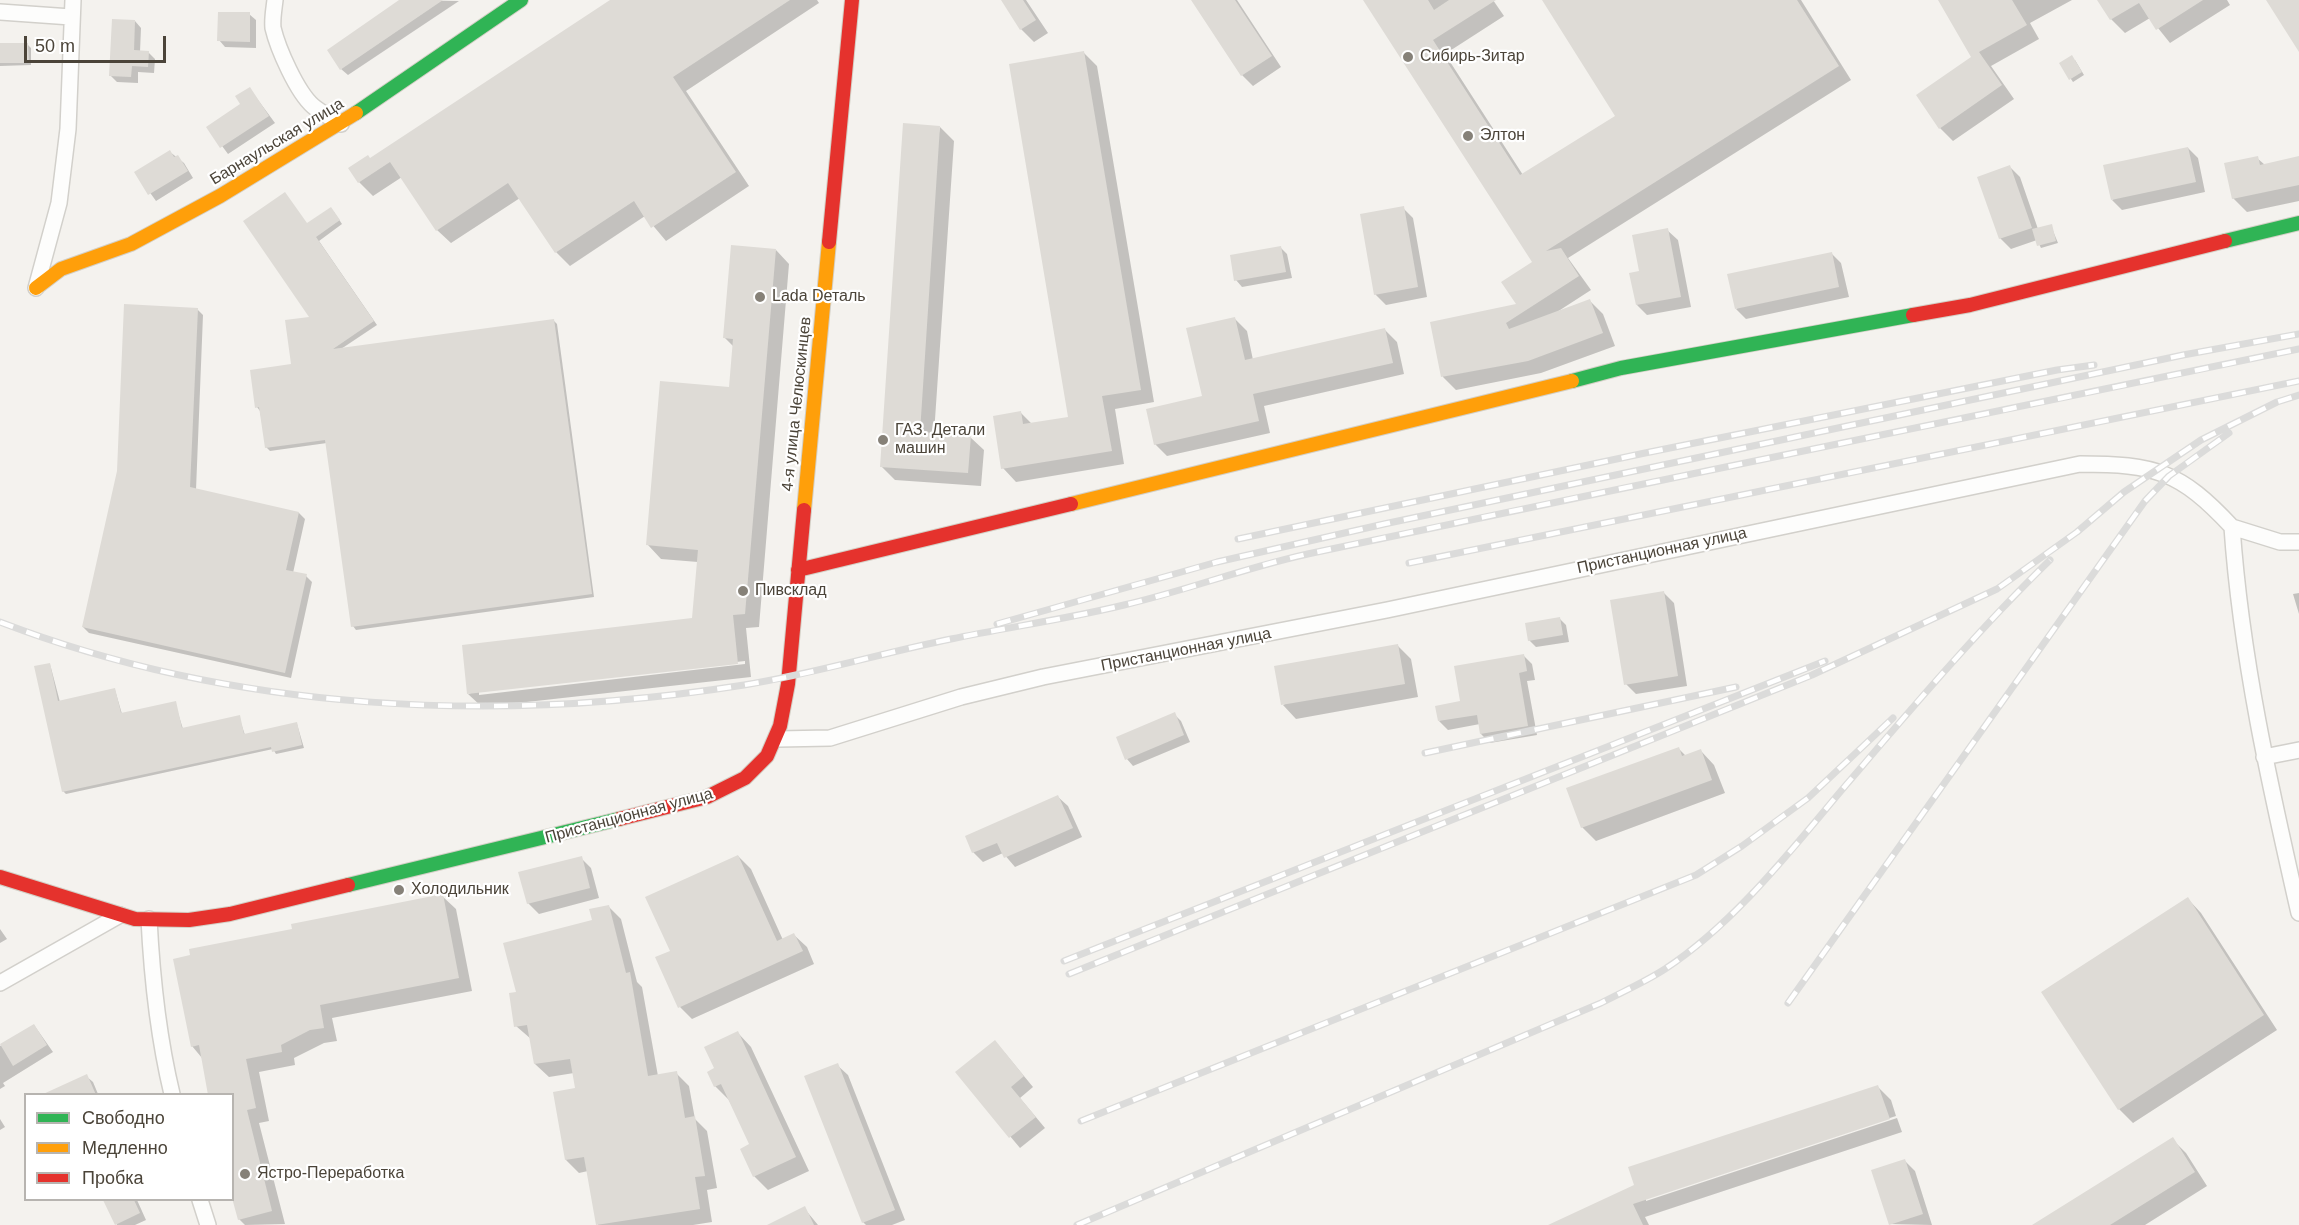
<!DOCTYPE html>
<meta charset="utf-8">
<style>
body{margin:0}
#map{position:relative;width:2299px;height:1225px;overflow:hidden;background:#f4f2ee;font-family:Helvetica,sans-serif}
canvas{display:block}
.legend{position:absolute;left:24px;top:1093px;width:210px;height:108px;box-sizing:border-box;background:#fff;border:2px solid #b7b4b0;margin:0;padding:8px 10px;list-style:none;font-size:18px;color:#4b4439}
.legend li{display:flex;align-items:center;gap:12px;height:30px}
.legend b{width:30px;border:2px solid #b7b4b0}
.scale{position:absolute;left:24px;top:36px;width:142px;height:27px;box-sizing:border-box;border:3px solid #4b4439;border-top:0;padding-left:8px;font-size:18px;line-height:21px;white-space:nowrap;color:#4b4439;-webkit-text-stroke:4px #fff;paint-order:stroke}
</style>
<div id="map">
<canvas width="2299" height="1225"></canvas>
<ul class="legend">
<li><b style="height:8px;background:#30b455"></b>Свободно</li>
<li><b style="height:8px;background:#ff9f0a"></b>Медленно</li>
<li><b style="height:8px;background:#e5322d"></b>Пробка</li>
</ul>
<div class="scale">50 m</div>
</div>
<script>
const ctx = document.querySelector('canvas').getContext('2d');
ctx.lineJoin = 'round';
function fillPath(path, color) {
  ctx.fillStyle = color;
  ctx.fill(path, 'evenodd');
}
function strokePath(path, color, width, dash) {
  ctx.strokeStyle = color;
  ctx.lineWidth = width;
  ctx.lineCap = dash ? 'butt' : 'round';
  ctx.setLineDash(dash || []);
  ctx.stroke(path);
}
function write(font, color, halo, rows, align = 'center') {
  ctx.font = font + ' Helvetica,sans-serif';
  ctx.lineWidth = 4.5;
  ctx.setLineDash([]);
  ctx.textBaseline = 'middle';
  ctx.strokeStyle = halo;
  ctx.fillStyle = color;
  for (const [text, x, y, turn = 0] of rows) {
    ctx.save();
    ctx.translate(x, y);
    ctx.rotate((+turn || 0) * Math.PI / 180);
    ctx.textAlign = isNaN(turn) ? turn : align;
    if (halo) ctx.strokeText(text, 0, 0);
    ctx.fillText(text, 0, 0);
    ctx.restore();
  }
}
fillPath(new Path2D(`
 M402,0L459,1L348,75L341,69Z
 M613,0H817L819,3L686,91L749,186L666,241L645,216L570,266L556,252L520,198L451,243L437,230L402,177L373,196L359,182L350,168L371,159Z
 M1003,0H1026L1048,33L1034,42L1021,29Z
 M1193,0H1237L1281,67L1253,86L1242,75Z
 M1365,0H1493L1504,16L1445,54L1523,175L1617,116L1543,0H1801L1851,80L1568,258L1591,290L1557,312L1590,301L1603,314L1615,346L1541,373L1456,390L1443,377L1432,323L1518,305L1534,263Z
 M1940,0H2072L2030,23L2039,39L1991,66L2014,99L1953,141L1940,128L1972,57Z
 M2099,0H2227L2230,5L2170,43L2150,18L2125,33L2111,19Z
 M249,14L256,20V48L225,47L219,40Z
 M135,21L141,28L140,52H148L155,59L154,73L138,72V83L117,82L110,75Z
 M0,45H28L31,48V65L0,66Z
 M1084,53L1097,66L1154,402L1115,409L1124,464L1016,482L1003,468L1021,413L1032,424L1070,418Z
 M2075,60L2084,75L2073,82L2061,64Z
 M250,89L275,123L228,154L208,127L243,104Z
 M940,127L954,141L934,434L970,437L984,450L981,486L895,480L881,466Z
 M2188,148L2198,158L2205,192L2122,210L2112,200Z
 M170,152L184,163L193,178L156,201L136,173Z
 M2257,158L2265,165L2299,158V201L2247,212L2233,198Z
 M2010,167L2020,177L2038,229L2051,226L2058,243L2041,248L2037,240L2011,249L2000,238Z
 M1403,208L1413,218L1427,297L1386,305L1375,294Z
 M334,212L342,224L319,241L377,325L341,349L553,320L557,324L594,597L356,630L353,626L327,443L270,451L266,447L260,411L257,407L293,365L312,318L307,224Z
 M1667,230L1678,240L1691,307L1647,315L1637,305L1641,272Z
 M1281,248L1287,254L1292,278L1242,287L1236,280Z
 M776,250L789,264L759,627L746,628L751,677L482,707L468,694L693,620L698,562L661,559L648,545L731,389L734,347L724,337ZM745,661V664L479,695V691Z
 M1831,253L1841,263L1849,297L1746,319L1736,309Z
 M197,309L203,315L196,490L299,513L305,519L293,573L306,576L312,582L291,678L89,633L83,627Z
 M1235,319L1247,331L1253,360L1385,330L1397,342L1404,374L1264,406L1270,433L1167,456L1155,444L1204,397Z
 M1663,592L1674,603L1687,686L1636,694L1626,684Z
 M2299,593V614L2293,594Z
 M1560,619L1566,625L1569,642L1536,647L1529,640Z
 M1398,646L1411,659L1418,697L1296,719L1283,705Z
 M1523,655L1532,664L1535,680L1527,681L1537,735L1490,743L1481,734L1480,724L1448,730L1439,721Z
 M50,664L60,702L115,690L122,714L175,703L183,729L239,717L245,735L297,724L304,748L276,754L273,749L66,794L63,791Z
 M1174,714L1181,721L1190,742L1133,766L1127,759Z
 M1679,749L1686,756L1701,751L1714,765L1725,793L1596,841L1582,827Z
 M1058,797L1068,806L1082,837L1015,867L1003,853L983,862L973,852L967,837Z
 M738,856L751,869L783,940L794,935L807,947L814,964L692,1019L680,1007L672,952Z
 M581,858L591,868L599,898L539,914L528,903Z
 M442,896L456,909L472,991L332,1018L337,1041L324,1043L294,1058L295,1065L259,1072L269,1121L259,1123L285,1224L245,1225L239,1219L232,1094L192,1046L293,930Z
 M2188,899L2201,913L2277,1030L2133,1123L2119,1109Z
 M608,906L621,919L637,982L642,987L658,1076L676,1073L689,1086L695,1119L707,1131L717,1188L707,1190L712,1222L693,1225H598L588,1171L579,1173L566,1160L577,1090L574,1073L549,1077L535,1064L531,1039L516,1026L518,993Z
 M0,929L7,939L0,943Z
 M34,1025L53,1052L3,1083L5,1086L0,1089V1046Z
 M738,1033L751,1047L809,1171L768,1190L754,1176L751,1145L729,1100L715,1086L716,1069Z
 M1005,1053L1033,1087L1020,1098L1045,1128L1020,1148L957,1073Z
 M837,1065L848,1075L905,1220L892,1225H866L863,1222Z
 M86,1076L93,1082L98,1094H61Z
 M1878,1087L1891,1100L1896,1116L1646,1198V1201L1897,1118L1902,1132L1645,1217L1649,1225H1564Z
 M0,1119L5,1127L0,1130Z
 M2172,1139L2186,1153L2207,1186L2145,1225H2035Z
 M1905,1161L1915,1171L1932,1225L1890,1224Z
 M105,1200H137L146,1220L135,1225H117Z
 M804,1208L818,1225H777Z`), '#0003');
fillPath(new Path2D(`
 M399,0H443L340,70L327,50Z
 M610,0H790L673,77L736,172L651,228L634,201L555,253L508,183L436,231L390,162L358,183L348,168L368,155L370,158Z
 M1001,0H1023L1036,20L1020,30Z
 M1191,0H1235L1272,56L1241,76Z
 M1363,0H1428L1434,10L1449,0H1496L1433,40L1520,175L1615,116L1542,0H1797L1839,66L1546,251L1561,248L1579,276L1506,323L1509,329L1590,299L1603,333L1528,361L1441,377L1430,322L1516,304L1501,282L1532,262Z
 M1938,0H2012L2027,25L1979,52L2002,85L1939,129L1916,95L1971,57Z
 M2097,0H2203L2156,30L2139,3L2110,20Z
 M2266,0H2299V52Z
 M218,12H250V42L217,41Z
 M112,19L135,20L134,50L149,51L148,67L132,66L131,77L109,76Z
 M0,43H28L29,63H0Z
 M1084,51L1141,390L1102,396L1112,451L1001,469L993,416L1021,411L1023,424L1068,417L1009,64Z
 M2072,55L2082,72L2069,80L2059,63Z
 M250,87L269,116L220,148L206,127L240,104L235,96Z
 M903,123L940,126L920,432L971,435L968,473L880,467Z
 M2188,147L2196,182L2111,200L2103,165Z
 M170,150L174,157L178,155L188,171L148,195L134,172Z
 M2258,156L2260,165L2299,156V185L2232,199L2224,163Z
 M2010,165L2032,228L1999,239L1977,177Z
 M285,192L307,223L331,207L340,220L316,237L374,321L333,349L554,319L592,594L351,627L325,440L265,448L259,407L255,408L250,370L291,364L285,320L309,317L243,221Z
 M1404,206L1418,287L1374,295L1360,214Z
 M2052,224L2056,241L2037,246L2032,229Z
 M1668,228L1681,297L1636,305L1629,273L1639,271L1632,235Z
 M731,245L776,249L745,614L733,615L738,664L467,694L462,645L692,618L698,550L646,545L660,381L729,387L733,339L723,338Z
 M1281,246L1286,272L1234,281L1230,255Z
 M1832,252L1839,287L1735,309L1727,274Z
 M124,304L198,308L190,487L299,512L286,570L307,574L285,673L82,627L117,471Z
 M1235,317L1245,360L1385,328L1393,363L1253,394L1259,421L1154,445L1146,409L1202,396L1186,328Z
 M1664,591L1678,676L1624,685L1610,600Z
 M1560,617L1563,635L1528,641L1525,623Z
 M1398,644L1405,684L1281,705L1274,666Z
 M1524,654L1527,671L1519,673L1528,726L1480,734L1477,715L1438,721L1435,706L1460,701L1454,666Z
 M50,663L58,701L115,688L121,713L176,701L182,728L240,715L244,734L297,722L302,745L272,752L271,747L62,792L34,666Z
 M1175,712L1184,735L1125,760L1116,737Z
 M1679,747L1682,756L1701,749L1712,780L1581,828L1566,788Z
 M1058,795L1073,828L1004,858L997,843L972,853L965,836Z
 M738,855L777,941L794,933L803,951L678,1008L655,957L670,951L645,897Z
 M582,856L590,888L527,904L518,872Z
 M443,894L459,978L320,1005L324,1028L310,1030L281,1045L282,1052L246,1059L256,1108L247,1110L272,1211L238,1220L232,1198V1095H208L199,1045L191,1047L173,959L190,955L189,949L292,929L291,924Z
 M2188,897L2264,1015L2118,1110L2041,992Z
 M609,905L626,973L630,972L648,1076L677,1071L685,1118L695,1116L705,1176L695,1177L700,1209L596,1225L584,1157L565,1160L553,1092L575,1088L570,1059L534,1064L527,1025L514,1027L509,993L516,992L503,943L592,920L589,909Z
 M34,1024L47,1045L13,1066L0,1044Z
 M738,1031L796,1157L753,1177L740,1149L749,1144L721,1084L714,1087L707,1072L714,1068L704,1047Z
 M995,1040L1024,1076L1011,1087L1036,1117L1009,1138L955,1072Z
 M838,1063L895,1210L862,1223L804,1076Z
 M87,1074L96,1095H41Z
 M1878,1085L1890,1119L1633,1204L1643,1225H1548L1634,1185L1628,1167Z
 M2173,1137L2195,1172L2110,1225H2032Z
 M1905,1159L1923,1214L1889,1225L1871,1170Z
 M103,1200H134L140,1213L115,1225Z
 M805,1206L814,1225H767Z`), '#dedbd6');
const street = new Path2D(`
 M275,0C274,9 272,19 273,28C278,49 297,92 313,106C321,113 332,118 341,124
 M0,12L71,17
 M36,288L59,203L68,129L73,0
 M2232,527C2241,658 2270,786 2299,913
 M2232,527L2280,542H2299
 M778,739L830,738L961,697L1043,677L1387,610L2080,464C2155,464 2180,471 2232,527
 M2264,757L2299,750
 M149,919C152,979 158,1036 172,1094
 M0,983L120,915
 M200,1200L208,1225`);
const fast = new Path2D(`
 M356,113L521,0
 M2225,241L2299,223
 M1572,381L1621,368L1913,315
 M348,885L619,819`);
const slow = new Path2D(`
 M36,288L61,269L131,244L220,196L356,113
 M1071,504L1572,381
 M804,510L829,242`);
const jam = new Path2D(`
 M829,242L852,0
 M1913,315L1970,305L2225,241
 M798,570L1071,504
 M619,819L707,797L745,778L767,756L780,726L788,684L804,510
 M0,877L135,919L189,920L230,914L348,885`);
strokePath(street, '#d2d0cb', 18);
strokePath(fast, '#d3cfc5', 16);
strokePath(slow, '#d3cfc5', 16);
strokePath(jam, '#d3cfc5', 16);
strokePath(street, '#fdfdfc', 15);
strokePath(fast, '#30b455', 14);
strokePath(slow, '#ff9f0a', 14);
strokePath(jam, '#e5322d', 14);
const rail = new Path2D(`
 M1238,539L1645,453L2057,370L2094,365
 M1409,563L2299,381
 M0,622C235,712 497,724 744,685C813,674 882,653 951,639C1009,627 1067,619 1124,605C1189,590 1252,565 1317,552C1644,483 1972,417 2299,349
 M997,624L1217,562L1384,524L2183,355L2299,334
 M1425,753L1736,687
 M1064,961L1825,661
 M1069,974L1812,675L1997,589L2077,532L2124,492L2201,440L2277,402L2299,395
 M1788,1003L2145,501L2169,476L2229,433
 M1081,1121L1696,875L1742,846L1808,798L1893,718
 M1077,1225L1601,1003C1622,992 1645,982 1665,969C1735,923 1792,849 1846,785C1912,708 1977,631 2050,560`);
strokePath(rail, '#dbdbda', 7);
strokePath(rail, '#fff', 4.5, [14]);
for (const [x, y, r, color] of [
 [1408,57,6,"#868178"],
 [1468,136,6,"#868178"],
 [760,297,6,"#868178"],
 [883,440,6,"#868178"],
 [743,591,6,"#868178"],
 [399,890,6,"#868178"],
 [245,1174,6,"#868178"]
]) {
  const dot = new Path2D();
  dot.arc(x, y, r, 0, 2 * Math.PI);
  ctx.fillStyle = color;
  ctx.fill(dot);
  strokePath(dot, '#fff', 2);
}
write('16px', '#4b4439', '#fff', [
 ["Сибирь-Зитар",1420,57],
 ["Элтон",1480,136],
 ["Lada Dеталь",772,297],
 ["ГАЗ. Детали",895,431],
 ["машин",895,449],
 ["Пивсклад",755,591],
 ["Холодильник",411,890],
 ["Ястро-Переработка",257,1174]
], 'left');
write('16px', '#4b4439', '#fff', [
 ["Барнаульская улица",277,142,-31],
 ["4-я улица Челюскинцев",797,404,-84],
 ["Пристанционная улица",1662,551,-12],
 ["Пристанционная улица",1186,650,-11],
 ["Пристанционная улица",629,816,-15]
]);
</script>
